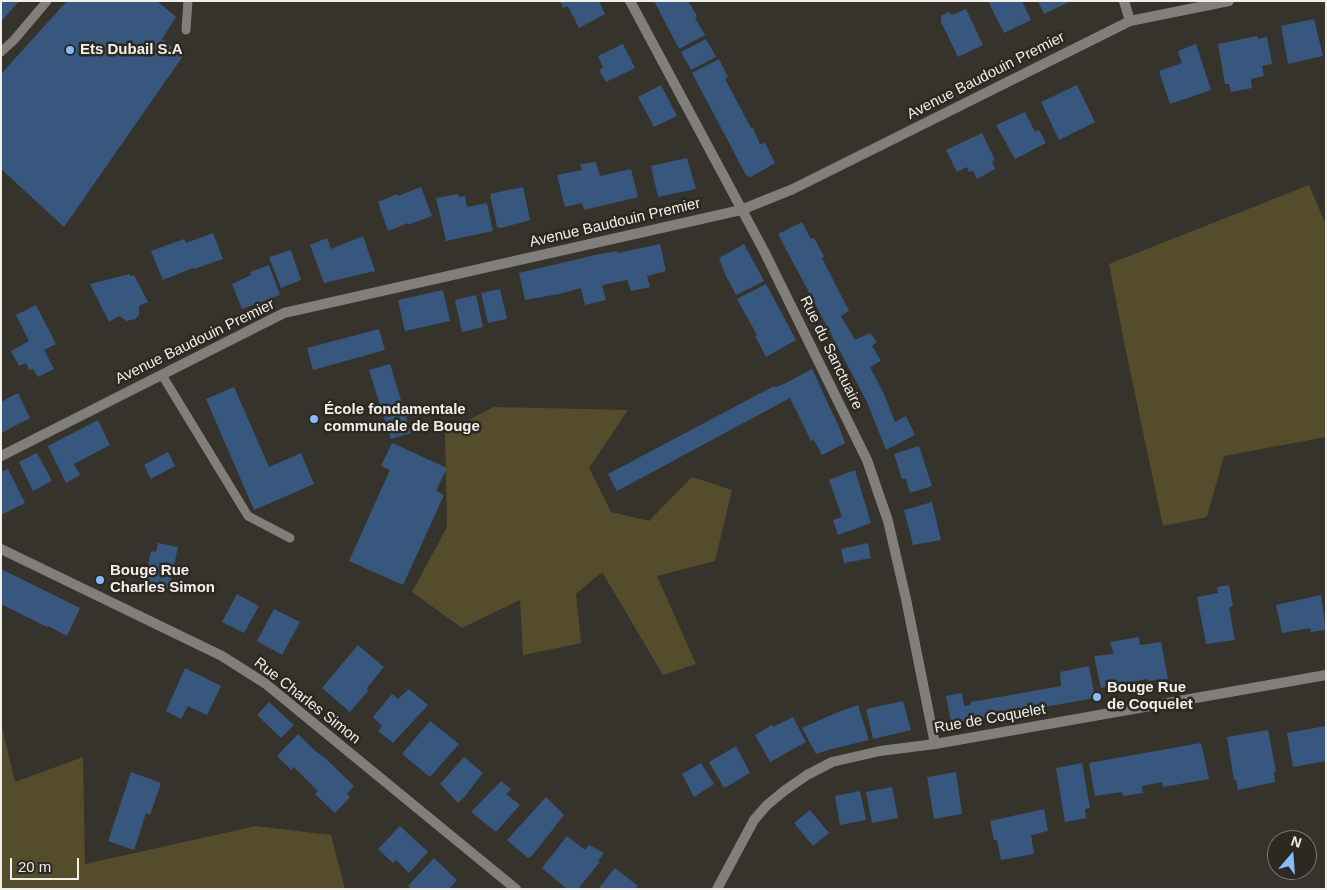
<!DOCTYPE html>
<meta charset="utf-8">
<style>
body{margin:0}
#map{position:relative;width:1327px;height:890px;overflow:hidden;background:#35332c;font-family:Helvetica,sans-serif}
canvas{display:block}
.frame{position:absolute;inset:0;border:2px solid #f0efea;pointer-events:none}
.north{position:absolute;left:1267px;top:830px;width:50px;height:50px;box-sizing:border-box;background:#2b2922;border:1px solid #7a7872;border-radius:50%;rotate:18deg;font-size:14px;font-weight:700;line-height:20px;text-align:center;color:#f0efea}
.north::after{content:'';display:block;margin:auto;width:18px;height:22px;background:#87bbfc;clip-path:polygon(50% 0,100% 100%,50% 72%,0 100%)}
.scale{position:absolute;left:10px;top:858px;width:69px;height:22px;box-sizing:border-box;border:2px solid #f0efea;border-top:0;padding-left:6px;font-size:15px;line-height:18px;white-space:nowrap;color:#f0efea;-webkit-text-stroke:4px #2b2922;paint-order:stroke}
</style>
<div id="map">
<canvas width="1327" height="890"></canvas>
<div class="frame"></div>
<div class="north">N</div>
<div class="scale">20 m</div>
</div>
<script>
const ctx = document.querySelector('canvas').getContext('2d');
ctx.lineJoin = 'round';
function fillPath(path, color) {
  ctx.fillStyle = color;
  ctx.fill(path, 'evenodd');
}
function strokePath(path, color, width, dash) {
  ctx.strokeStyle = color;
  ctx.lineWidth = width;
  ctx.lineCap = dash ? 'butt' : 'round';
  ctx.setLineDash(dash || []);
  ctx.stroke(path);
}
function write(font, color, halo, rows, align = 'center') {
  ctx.font = font + ' Helvetica,sans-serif';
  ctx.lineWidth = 5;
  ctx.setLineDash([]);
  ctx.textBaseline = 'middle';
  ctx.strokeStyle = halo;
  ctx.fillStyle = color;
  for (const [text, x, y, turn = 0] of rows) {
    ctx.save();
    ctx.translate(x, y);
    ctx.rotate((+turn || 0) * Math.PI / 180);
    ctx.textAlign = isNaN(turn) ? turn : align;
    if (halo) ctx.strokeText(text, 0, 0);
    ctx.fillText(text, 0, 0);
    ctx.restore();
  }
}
fillPath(new Path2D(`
 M1309,185L1326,225V437L1224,456L1207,517L1163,526L1125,347L1109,264Z
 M494,407L628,410L589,468L611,512L649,521L692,477L732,490L715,561L657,576L696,664L663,675L602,572L576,594L581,643L523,655L520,600L462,628L412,592L447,527L445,432Z
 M1,723L15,782L83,757L85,864L256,826L331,835L345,889H1Z`), '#554c2b');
fillPath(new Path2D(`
 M1,1H19L1,22Z
 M67,1H157L176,17L162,39L183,56L64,227L1,169V74Z
 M560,1H599L605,14L579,28L568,6L563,8Z
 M654,1H688L697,16L695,18L705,35L679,49Z
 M988,1H1022L1031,20L1004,33Z
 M1038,1H1071L1044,14Z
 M966,9L983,45L958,57L941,22V16L949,12L952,15Z
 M1314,19L1323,56L1288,64L1281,26Z
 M1257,36L1258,39L1267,37L1272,64L1262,66L1264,76L1251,79L1252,88L1231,92L1229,84H1225L1218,44Z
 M706,39L716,57L691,70L681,52Z
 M623,44L635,68L606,82L599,70L603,68L598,56Z
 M1196,44L1211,90L1170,104L1159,71L1182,63L1178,51Z
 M719,59L728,77L725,79L751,128H753L760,144L765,143L775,163L751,177L746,175L692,73Z
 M661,85L677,116L654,127L638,97Z
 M1077,85L1095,122L1059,140L1041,102Z
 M1025,112L1035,132L1039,130L1046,143L1015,159L996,125Z
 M982,133L995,160L992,161L995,169L977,179L973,171L969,172L967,167L957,172L946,150Z
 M687,158L696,189L658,197L651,166Z
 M596,162L600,176L631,169L638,197L584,210L582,203L565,207L557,175L582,170L580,164Z
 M421,187L432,216L410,224L408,225V223L388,231L378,202L397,194L398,196Z
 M523,187L530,220L501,228L497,227L490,194Z
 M458,194L459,197L465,196L467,207L487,203L493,231L446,241L436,198Z
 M802,222L811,239L814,238L824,256L822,258L849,311L841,316L855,340L870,333L877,342L872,346L881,361L870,367L884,394L895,422L906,416L915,435L886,450L867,402L778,234Z
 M213,233L223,259L194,269L193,268L163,280L151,251L184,239L186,243Z
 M363,236L375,271L324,283L310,245L327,238L331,249Z
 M660,244L666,271L647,276L650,287L631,291L627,280L602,285L606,300L585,305L581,288L559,294L525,300L519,273L595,255L617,251L618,253Z
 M744,244L764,281L736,295L726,276L719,258Z
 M291,250L301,280L281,288L269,257Z
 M269,265L280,295L242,309L232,284L251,275L250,272Z
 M130,274L131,276L134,275L148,302L139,306V315L135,319L127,321L119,316L109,322L90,284Z
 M766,284L796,340L766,357L755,336L757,335L737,299Z
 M500,289L507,319L488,323L481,293Z
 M443,290L450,321L405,331L398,300Z
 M476,295L483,327L462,332L455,300Z
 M36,305L56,344L44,350L54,369L38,377L33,369L29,370L26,363L19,366L11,351L29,341L16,315Z
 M379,329L385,350L313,370L307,348Z
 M390,364L411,433L391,439L369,370Z
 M812,369L839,427L845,443L822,455L814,440L811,441L790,398L617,491L616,490L608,474L774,386L776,387L784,384Z
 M234,387L269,467L301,453L314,484L254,510L206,399Z
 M18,393L30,418L1,433V402Z
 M98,420L110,445L74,464L80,475L66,483L48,446Z
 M392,443L447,468L436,491L444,495L403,585L349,561L390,470L381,466Z
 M919,446L932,486L910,493L906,479H902L894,454Z
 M168,452L175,466L151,479L144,465Z
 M37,453L52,481L33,491L19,462Z
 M8,469L25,503L1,515V472Z
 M855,470L871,523L838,535L833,520L842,517L829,480Z
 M932,502L941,540L913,545L904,510Z
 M158,543L178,547L169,589L144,584L151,551L156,552Z
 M868,543L871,558L844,563L841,549Z
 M1,569L80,608L67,636L48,626L47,627L1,604Z
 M1229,585L1233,606L1229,608L1235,640L1206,644L1197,597L1218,593L1217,587Z
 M237,594L259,606L244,633L222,622Z
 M1321,595L1326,630L1311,632L1310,628L1282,633L1276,605Z
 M274,609L300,622L282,655L257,641Z
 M1139,637L1140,645L1161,642L1168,679L1148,681L1147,679L1101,688L1094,656L1114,654L1110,642Z
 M358,645L384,667L367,688L368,691L350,712L322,688Z
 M1089,666L1095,698L954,723L951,721L946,696L962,693L964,706L971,705V702L1061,686L1060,672Z
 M185,668L221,686L207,715L188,706L181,719L166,711Z
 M409,689L428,705L393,743L378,731L382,726L373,717L392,694L398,699Z
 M903,701L911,730L873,739L866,709Z
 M269,702L294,725L281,738L257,715Z
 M858,705L869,740L832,749L816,754L802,728L838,712Z
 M793,717L806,742L770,762L755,735L772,725L773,727Z
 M430,721L459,744L430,777L402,754Z
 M1326,726V761L1293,767L1287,733Z
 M1268,730L1276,772L1274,773L1275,782L1238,790L1236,780H1234L1227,737Z
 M298,734L313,749L326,759L354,786L347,794L350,797L335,813L315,794L318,791L294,767L291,770L277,756Z
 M1201,743L1209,779L1163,787L1162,782L1142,786L1143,793L1123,796L1122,792L1095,796L1089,763Z
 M736,746L750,773L724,788L709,762Z
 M464,757L483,773L465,796L458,803L440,784Z
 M701,763L714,784L694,797L682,774Z
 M1082,763L1090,808L1085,809L1086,818L1065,822L1056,768Z
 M131,772L161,783L150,815L146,813L134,850L108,841Z
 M956,772L962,814L934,819L927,777Z
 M501,781L511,789L506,794L520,805L496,832L471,812Z
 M892,787L898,818L872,823L866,792Z
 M860,791L866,820L840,825L835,796Z
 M546,797L564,815L532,856L528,858L507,840Z
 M1044,809L1048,831L1031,835L1034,854L1001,860L997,840H994L990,821Z
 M810,810L829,833L813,846L794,823Z
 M400,826L428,852L409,873L396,860L393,863L378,849Z
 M567,836L585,850L589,845L604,853L598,861L600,862L578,889H567L542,868Z
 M434,858L457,880L449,889H411L408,886Z
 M615,868L638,886L636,889H598Z`), '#38577e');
strokePath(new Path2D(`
 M186,30L188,1
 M1,52L14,40L47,1
 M162,375L248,516L290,538`), '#807f7b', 9);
strokePath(new Path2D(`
 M630,1L764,251L867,460L888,521L906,599L935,744
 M1124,1L1130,21
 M1,456L284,313L741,210L793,189L1130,21L1229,1
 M1,549L222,656L266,684L516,889
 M717,889L754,820L767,805L784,791L807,775L832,762L880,751L935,744L1326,675`), '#807f7b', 10);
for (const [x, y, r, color] of [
 [70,50,5,"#87bbfc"],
 [314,419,5,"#87bbfc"],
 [100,580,5,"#87bbfc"],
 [1097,697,5,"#87bbfc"]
]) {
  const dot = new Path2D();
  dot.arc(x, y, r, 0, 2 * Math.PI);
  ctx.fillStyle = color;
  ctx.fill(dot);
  strokePath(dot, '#2b2922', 2);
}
write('bold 15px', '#f0efea', '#2b2922', [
 ["Ets Dubail S.A",80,50],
 ["École fondamentale",324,410],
 ["communale de Bouge",324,427],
 ["Bouge Rue",110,571],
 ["Charles Simon",110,588],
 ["Bouge Rue",1107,688],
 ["de Coquelet",1107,705]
], 'left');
write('15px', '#f0efea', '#2b2922', [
 ["Avenue Baudouin Premier",986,76,-27],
 ["Avenue Baudouin Premier",615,223,-13],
 ["Avenue Baudouin Premier",195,342,-26],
 ["Rue du Sanctuaire",831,353,64],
 ["Rue Charles Simon",307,701,38],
 ["Rue de Coquelet",990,719,-10]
]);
</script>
